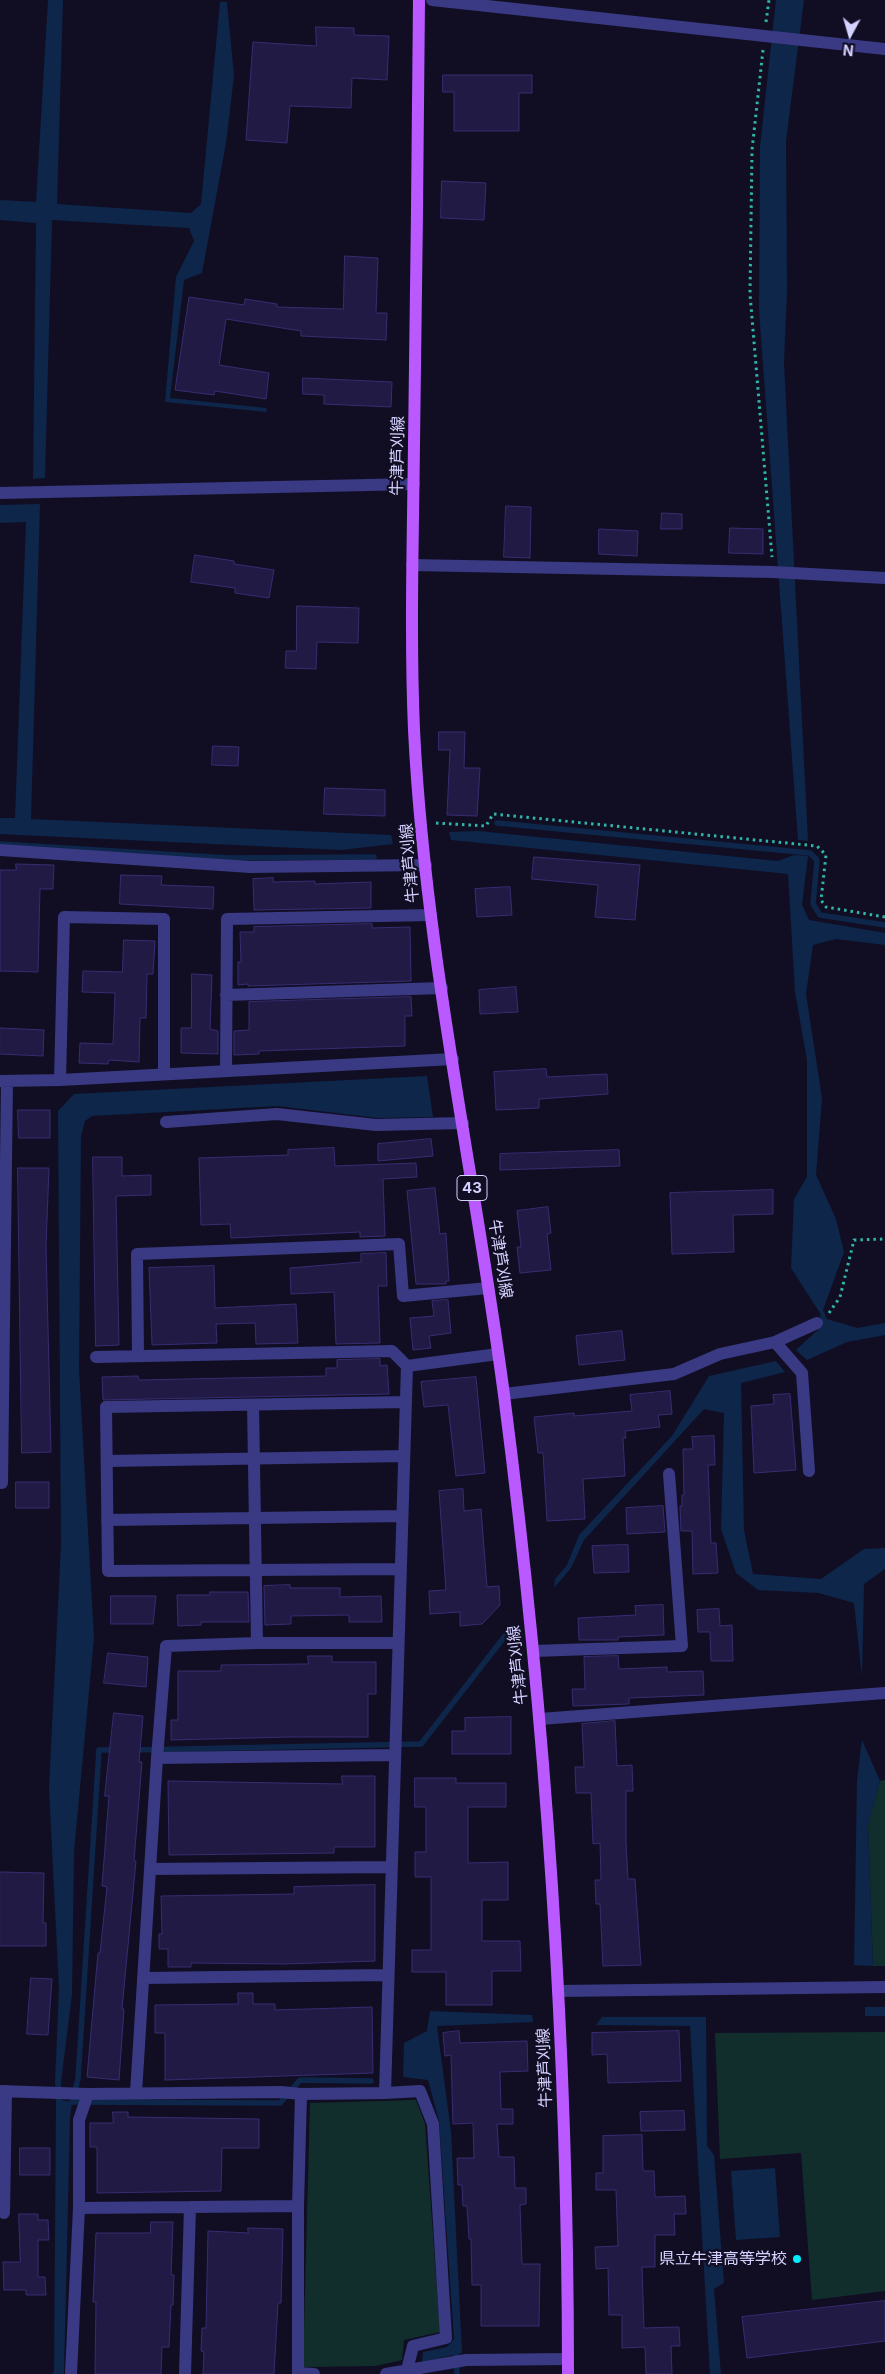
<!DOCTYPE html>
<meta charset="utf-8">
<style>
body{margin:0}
#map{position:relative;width:885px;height:2374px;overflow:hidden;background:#110e24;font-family:Inter,sans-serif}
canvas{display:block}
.north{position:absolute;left:825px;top:10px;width:50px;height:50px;-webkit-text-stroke:4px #110e24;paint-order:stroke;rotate:186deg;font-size:14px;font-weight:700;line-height:20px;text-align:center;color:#d5d2ff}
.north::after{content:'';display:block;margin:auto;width:18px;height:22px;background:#d5d2ff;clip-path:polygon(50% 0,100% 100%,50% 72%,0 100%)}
</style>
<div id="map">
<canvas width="885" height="2374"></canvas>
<div class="north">N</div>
</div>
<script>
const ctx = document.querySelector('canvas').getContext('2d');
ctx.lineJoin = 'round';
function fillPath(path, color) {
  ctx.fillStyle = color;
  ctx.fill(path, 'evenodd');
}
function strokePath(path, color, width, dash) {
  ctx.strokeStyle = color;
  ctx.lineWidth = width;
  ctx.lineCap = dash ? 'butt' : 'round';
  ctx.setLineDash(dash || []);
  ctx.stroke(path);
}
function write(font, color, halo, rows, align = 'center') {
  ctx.font = font + ' Inter,"Noto Sans JP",sans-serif';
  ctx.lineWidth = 4.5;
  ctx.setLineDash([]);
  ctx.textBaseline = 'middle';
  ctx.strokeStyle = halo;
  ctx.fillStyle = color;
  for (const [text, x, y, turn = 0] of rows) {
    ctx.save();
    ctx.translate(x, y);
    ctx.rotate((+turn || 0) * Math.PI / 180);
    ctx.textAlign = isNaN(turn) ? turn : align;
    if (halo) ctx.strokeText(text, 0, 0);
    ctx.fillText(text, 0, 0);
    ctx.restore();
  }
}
fillPath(new Path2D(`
 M885,1780V1966H873L868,1824L880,1781Z
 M885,2032V2291L812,2300L801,2153L720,2159L715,2033Z
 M416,2100L425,2124L440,2332L404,2340L402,2360L375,2366L303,2367L310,2103Z`), '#112e2c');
fillPath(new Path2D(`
 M48,0H63L57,204L191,213L201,204L220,2H227L234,76L226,143L202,273L184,280L170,398L266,408L267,412L165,402L176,277L194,241L189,228L52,220L45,478L33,479L36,223L0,220V200L36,202Z
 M776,0H804L786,141L787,289L784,363L808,841L798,840L759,310L760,147Z
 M40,504L31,819L391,835L393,844L341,850L0,834V818H15L26,522L0,523V505Z
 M478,831L778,861L794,855L808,856L802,905L809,920L885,933V945L836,939L813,945L806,994L822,1098L816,1175L836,1219L844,1252L823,1310L827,1319L857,1328L885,1323V1335L847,1342L807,1360L796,1350L822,1326L820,1313L791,1268L794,1199L807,1177V1060L795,992L788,874L451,840L449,832Z
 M427,1076L433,1117L378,1118L277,1106L92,1116L85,1121L81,1136L79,1370L94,1638L74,1852L72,1994L61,2082L62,2100L72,2102L70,2118L64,2374H52L54,2371L56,2103L55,2082L59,1989L49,1788L61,1545L58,1111L74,1094Z
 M776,1361L785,1372L741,1383L744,1530L753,1574L821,1579L864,1549L885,1548V1569L864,1584L862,1677L854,1603L819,1593L758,1590L736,1573L721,1529L724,1413L704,1409L584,1540L571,1568L554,1588L555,1579L567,1565L579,1535L672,1436L709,1376Z
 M862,1740L880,1781L868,1825L873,1966L854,1965L857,1780Z
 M865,2007H885V2016H865Z
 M430,2011L532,2015L533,2022L437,2026L451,2132L462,2353L422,2362L423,2352L447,2347L454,2339L439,2121L428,2080L403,2077L404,2043L427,2031Z
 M602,2017H706L707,2146L714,2155L724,2283L714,2289L721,2374H710L690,2026L596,2025Z
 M775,2168L780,2237L736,2240L731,2171Z`), '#0d264a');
strokePath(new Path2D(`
 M497,823L810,853L817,860L813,904L820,915L885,925
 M0,844L229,858L374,857
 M116,1750H99L78,2079L72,2102L280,2103L300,2080L371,2081
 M133,1750L421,1744L505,1636
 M456,2354L457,2374`), '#0d264a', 5.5);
const building = new Path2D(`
 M316,27L354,28V35L389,36L387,80L352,78L351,108L290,106L287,143L246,140L253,42L316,46Z
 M443,75H532V93H519V131H454V92H443Z
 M442,181L486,183L484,220L441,218Z
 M345,256L378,258L376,313H387L386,340L301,336V331L226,319L219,365L269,373L266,399L215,391L214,395L175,390L189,297L244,305L245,299L277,304V307L343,309Z
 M303,378L392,382L391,407L324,404V395L303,394Z
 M506,506L531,507L530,558L504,557Z
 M662,513L682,514V529H661Z
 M730,528L763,529V554L729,553Z
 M599,529L638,531L637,556L599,554Z
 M195,555L234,561V564L274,570L269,598L235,593V588L191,582Z
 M297,606L359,608L358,643L317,642L316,669L285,668L286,651H296Z
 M439,732H465L464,768H480L477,816L447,815L450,750H439Z
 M213,746L239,747L238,766L212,765Z
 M325,788L385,790V816L324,814Z
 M534,857L640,865L635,920L595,917L598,885L532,879Z
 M16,864L54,865L53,889H40L38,972L0,971V870H16Z
 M121,875L162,876L161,885L214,887L213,909L120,904Z
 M273,878V882L315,881V884L371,882V908L254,910L253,879Z
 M510,887L512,915L477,917L475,889Z
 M372,924V928L410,927L411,981L248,986V984L238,985V962H241L240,932H254V927Z
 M124,940L155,941L153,974H147L146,1018H140L139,1062L109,1060L108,1064L79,1063L80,1043L113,1044L115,993L82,992L83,971L122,972Z
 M192,974L212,975L210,1029L218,1031V1054L181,1053V1028H191Z
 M516,987L518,1012L480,1014L479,990Z
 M411,997L412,1016H405V1046L259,1051V1054L234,1055V1031L249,1030V1002Z
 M0,1028L44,1030L43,1056L0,1054Z
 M546,1069L547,1077L607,1074L608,1094L539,1099V1108L496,1110L494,1072Z
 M18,1110H50V1138H19Z
 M431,1139L433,1156L378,1161V1144Z
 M334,1148L335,1166L416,1163L417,1177L383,1179L385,1236L360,1237V1232L231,1238L230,1224L201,1225L199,1158L288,1155V1150Z
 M619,1150L620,1166L500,1170V1154Z
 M93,1157H122V1176L151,1175V1195L116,1196L119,1345L96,1346Z
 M18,1168H49L46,1246L51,1452L22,1453Z
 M435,1188L440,1234L446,1233L449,1281H446V1284H416L407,1191Z
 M773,1190V1214L733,1215L734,1252L672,1254L670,1193Z
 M548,1207L551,1233L547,1234L551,1270L520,1273L517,1247H521L517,1211Z
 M386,1253L387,1286H378L380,1343L336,1344L334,1292L291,1294L290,1268L361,1262V1254Z
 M214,1266L215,1308L296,1304L298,1343L256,1344L255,1323L216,1324L217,1343L152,1345L149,1268Z
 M448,1300L451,1333L429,1336L431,1348L413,1350L410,1318L434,1316L432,1301Z
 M622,1331L625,1360L579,1365L576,1336Z
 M380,1359V1366L387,1365L389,1394L103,1400L102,1377L138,1376L139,1380L326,1376V1368H337V1360Z
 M476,1377L485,1473L456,1476L448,1405L424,1407L421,1382Z
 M670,1391L672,1414L658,1415L660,1427L625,1431L626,1438H623L625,1476L583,1479L585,1519L547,1521L543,1453H538L534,1417L574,1413V1416L632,1411L630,1395Z
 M790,1394L796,1470L754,1473L751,1406L774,1404L773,1395Z
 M714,1436L715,1465H708L711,1543H716L718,1573L693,1574L692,1531H681L680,1506H682V1495H684L683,1449H693L692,1437Z
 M16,1482H49V1508H16Z
 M463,1489L464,1511L481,1509L487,1587L499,1586L500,1605L482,1624L460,1626V1612L430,1614L429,1591L446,1590L439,1491Z
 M663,1506L665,1532L627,1534L626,1508Z
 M628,1545L629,1572L594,1573L592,1546Z
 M290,1585V1588H340V1597L381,1596L382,1622H349V1615L291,1616V1624L265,1625L264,1586Z
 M210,1592H248L249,1622H201V1625L178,1626L177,1595H210Z
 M111,1596H156L153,1624H111Z
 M663,1605L664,1635L618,1637V1640H579L578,1618L636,1615L635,1606Z
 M719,1609L720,1626L732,1625L733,1661H711L710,1632H698L697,1610Z
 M108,1653L148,1657L146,1687L104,1683Z
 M308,1656H332V1662H376V1694H368V1737H290L171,1740V1720H178V1671H221V1665L308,1664Z
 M618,1656L619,1669L667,1667V1672L703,1671L704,1695L629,1698V1704L573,1706L572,1689H585L584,1657Z
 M114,1713L143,1716L139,1762H142L134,1861H136L122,2009H124L119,2080L87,2077L98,1953H100L107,1887L102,1886L109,1796H105Z
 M511,1717V1754H452V1731H465V1718Z
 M615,1721L617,1766L632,1765L633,1791H626V1842L628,1879H635L641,1965L603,1966L600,1904H596L595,1880H601L600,1843L593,1844L591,1793H576L575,1767H584L582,1724Z
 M342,1776H375V1847H334V1853L169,1855L168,1781L342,1784Z
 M415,1778H456V1783H506V1807H468V1863L508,1862V1900H482V1941H520L521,1971H492V2005H446V1972H412V1950H431V1877H415V1852H426V1807H415Z
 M0,1872L44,1873L43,1923H46V1946H0Z
 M375,1885V1961L284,1964L191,1963V1967H168V1949H159V1934H162L161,1896L294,1894V1887Z
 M31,1978L52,1979L48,2035L27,2034Z
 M238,1993H253V2004H275V2010L372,2007L373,2073L165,2080V2033H155V2005L238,2004Z
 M459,2031L460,2043L527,2041L528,2071L500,2072L501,2109H513V2124H497L499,2157H514L515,2188H526V2204L520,2205L522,2264H540L539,2326H481V2285H472L471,2239H469L467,2206H463L462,2185H458L457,2158H474L473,2123L453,2124L451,2055L445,2056L443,2033Z
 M679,2031L681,2081L608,2083L607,2054L592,2055V2033Z
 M684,2111L685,2130L641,2131L640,2112Z
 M113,2112H128V2117L259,2119V2148H222L221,2191L97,2193V2147H90V2123H113Z
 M642,2135L643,2171H654L655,2197L685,2196L686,2214H674L675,2235H655V2267H642L644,2328L679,2327L680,2346H671L672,2374H646L645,2347L622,2348V2315H609L608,2268L596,2269L595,2247L618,2246L616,2190H596V2173H603V2136Z
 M20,2148H50V2175H20Z
 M19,2214H38V2220H48L49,2240H38V2277H45L46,2295H26V2290H4L3,2262H20Z
 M151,2222H173L171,2275H174L173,2305H171L169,2347H162L161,2374H95L96,2302H93L96,2233H150Z
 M248,2228L283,2229L281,2303H278L274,2374H203L204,2352L201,2351L202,2328H206L208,2231L248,2233Z
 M885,2301V2341L747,2358L742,2317Z`);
fillPath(building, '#211a45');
strokePath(building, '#372d71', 1);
strokePath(new Path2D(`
 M766,22L769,0
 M763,50L752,150L750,294L772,557
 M436,823L486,826L493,814L817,846L826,855L821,900L826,907L885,917
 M829,1313L840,1297L854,1240L885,1239`), '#2fb6a8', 3, [2.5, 4]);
strokePath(new Path2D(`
 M432,0L885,49
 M0,493L414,484
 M412,565L773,572L885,578
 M0,850L250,867L426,865
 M226,995L442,988
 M226,1071L227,919L431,915
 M60,1080L64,917L164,919V1074
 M0,1081L60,1080L453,1059
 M166,1122L277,1114L376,1125L463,1123
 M775,1342L802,1373L809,1471
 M138,1356L137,1254L399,1244L403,1296L488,1288
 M96,1357L392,1351L407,1366L498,1354
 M504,1394L674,1374L720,1354L775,1342L817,1323
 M253,1405L257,1643
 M107,1461L404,1456
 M2,1483L7,1081
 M107,1520L402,1516
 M400,1569L108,1571L106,1407L406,1402
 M533,1651L682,1646L669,1474
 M540,1719L885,1693
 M157,1758L394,1755
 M150,1869L391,1867
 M143,1978L388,1975
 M558,1991L885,1987
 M0,2091L88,2094L281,2092L301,2094L385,2093L407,1366
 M136,2093L157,1758L166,1646L257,1643H398
 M385,2093L420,2091L433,2124L446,2338L413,2346L407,2370
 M79,2208L190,2207
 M4,2213L6,2091
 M298,2373L314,2374
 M71,2374L79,2208V2120L88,2094
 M185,2374L190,2207L298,2206
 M298,2374V2206L301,2094
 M386,2374L466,2360L568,2359`), '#393a83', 12);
strokePath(new Path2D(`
 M419,0C418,148 416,295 414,443C413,539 410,635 414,730C425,954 475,1174 504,1395C546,1719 568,2047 568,2374`), '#ba59ff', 12);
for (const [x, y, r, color] of [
 [797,2259,5,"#01edfc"]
]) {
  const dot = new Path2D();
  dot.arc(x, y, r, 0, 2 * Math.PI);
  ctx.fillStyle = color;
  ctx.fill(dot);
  strokePath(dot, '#110e24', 2);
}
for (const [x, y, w] of [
 [472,1188,30]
]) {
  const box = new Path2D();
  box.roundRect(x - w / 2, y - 12.5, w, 25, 4);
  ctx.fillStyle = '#110e24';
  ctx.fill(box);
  strokePath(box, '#d5d2ff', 1);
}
write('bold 15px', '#d5d2ff', null, [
 ["43",472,1188]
]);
write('16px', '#d5d2ff', '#110e24', [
 ["牛津芦刈線",398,456,-89],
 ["牛津芦刈線",410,863,-95],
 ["牛津芦刈線",500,1259,81],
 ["牛津芦刈線",518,1665,-96],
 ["牛津芦刈線",545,2068,-92]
]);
write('16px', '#d5d2ff', '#110e24', [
 ["県立牛津高等学校",787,2259]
], 'right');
</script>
